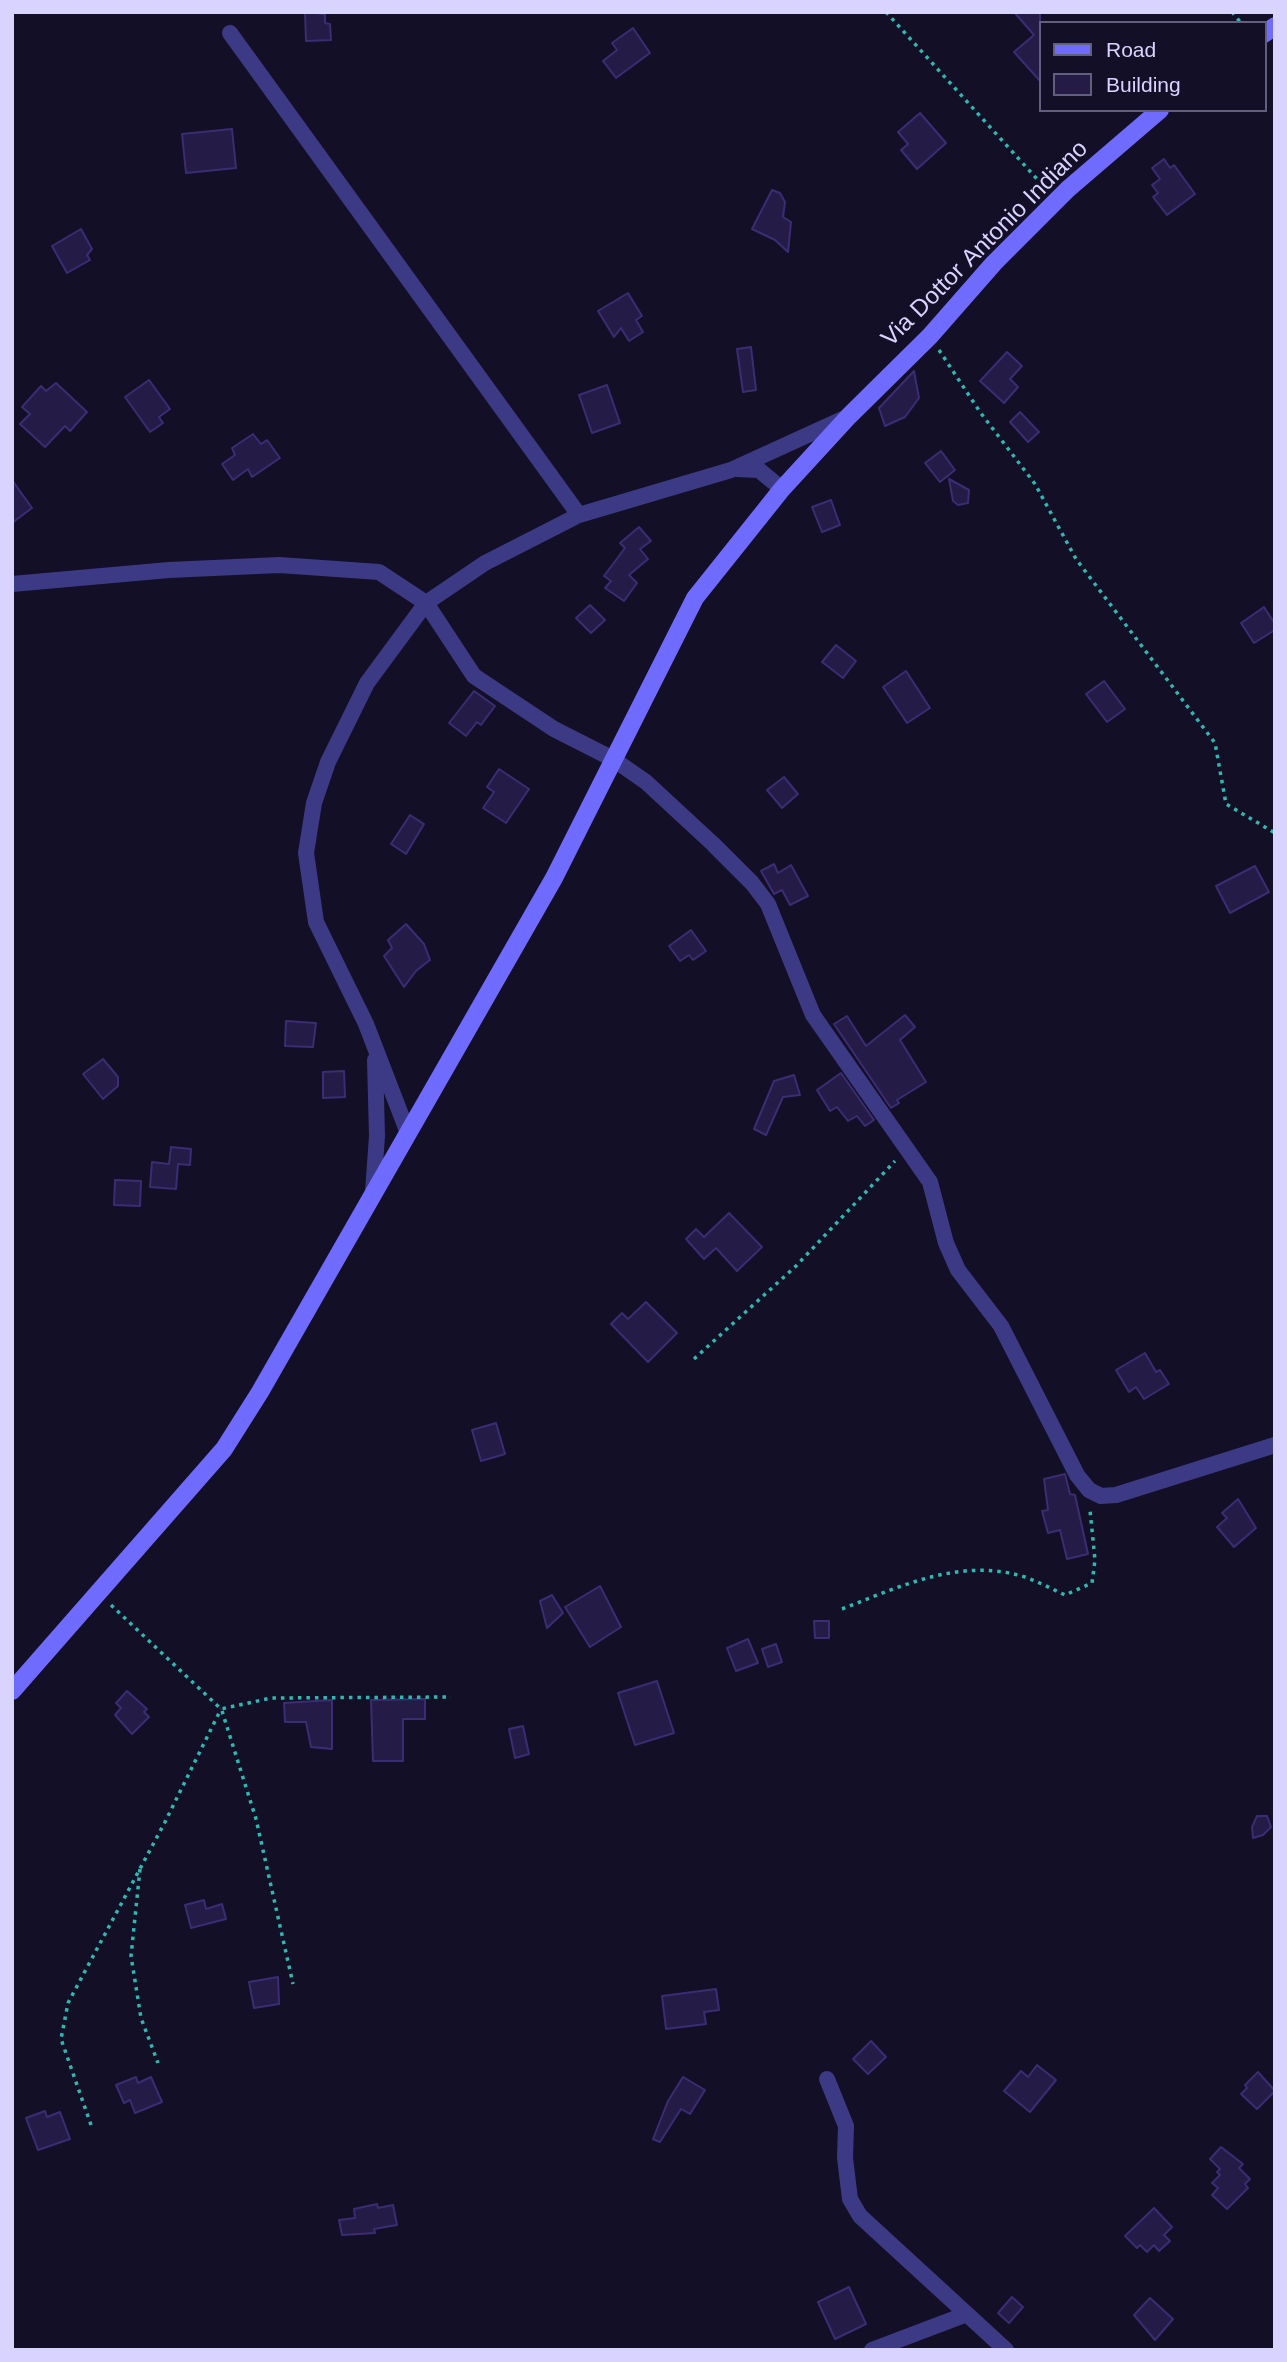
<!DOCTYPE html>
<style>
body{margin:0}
#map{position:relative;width:1287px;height:2362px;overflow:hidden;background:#130f26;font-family:Arial,sans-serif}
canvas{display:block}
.frame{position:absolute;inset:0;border:14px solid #d9d4ff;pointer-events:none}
.legend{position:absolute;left:1039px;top:21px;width:228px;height:91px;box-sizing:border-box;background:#130f26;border:2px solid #625e7d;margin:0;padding:9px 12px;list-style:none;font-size:21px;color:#d9d4ff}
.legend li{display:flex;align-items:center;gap:14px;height:35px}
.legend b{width:35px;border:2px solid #625e7d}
</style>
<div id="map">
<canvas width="1287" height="2362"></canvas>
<div class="frame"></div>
<ul class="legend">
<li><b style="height:9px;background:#6f6bff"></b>Road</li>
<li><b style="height:19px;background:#241b47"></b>Building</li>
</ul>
</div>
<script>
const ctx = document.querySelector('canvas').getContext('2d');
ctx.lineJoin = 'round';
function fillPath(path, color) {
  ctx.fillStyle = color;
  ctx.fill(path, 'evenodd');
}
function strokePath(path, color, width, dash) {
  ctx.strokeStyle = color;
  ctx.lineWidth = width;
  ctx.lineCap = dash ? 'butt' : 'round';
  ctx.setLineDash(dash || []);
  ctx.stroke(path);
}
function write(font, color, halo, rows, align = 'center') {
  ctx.font = font + ' Arial,sans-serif';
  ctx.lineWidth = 7;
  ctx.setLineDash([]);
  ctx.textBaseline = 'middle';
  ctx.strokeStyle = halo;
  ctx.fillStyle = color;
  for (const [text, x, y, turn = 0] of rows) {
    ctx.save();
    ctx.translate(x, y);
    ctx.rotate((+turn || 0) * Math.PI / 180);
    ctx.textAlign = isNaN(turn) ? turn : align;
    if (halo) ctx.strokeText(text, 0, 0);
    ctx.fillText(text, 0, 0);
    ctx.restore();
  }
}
const building = new Path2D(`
 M305,12L325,14V23L330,24L331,40L306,41Z
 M1014,12H1040V81L1014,52L1034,35Z
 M633,28L650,53L616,78L603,61L617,50L612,43Z
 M920,113L946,143L917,169L901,150L908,144L898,132Z
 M232,129L236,168L186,173L182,134Z
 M1164,159L1170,168L1174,165L1195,194L1167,215L1153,197L1158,193L1152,185L1160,179L1152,168Z
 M772,190L780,193L785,202L783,217L791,222L788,252L775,240L752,229Z
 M81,229L92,249L87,255L90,260L67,273L52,246Z
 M628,293L642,316L636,320L643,332L629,341L621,328L614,337L598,311Z
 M751,347L756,390L743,392L737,349Z
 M1007,352L1022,366L1010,379L1018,387L1004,403L980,381Z
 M914,371L919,398L905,417L885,426L879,408Z
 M149,380L170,409L159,417L163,423L150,432L125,397Z
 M56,383L87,412L70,431L65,426L45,447L20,424L30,414L22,407L41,386L46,391Z
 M607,385L620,423L592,433L579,395Z
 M1020,412L1039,432L1028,442L1010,422Z
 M253,434L261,444L267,440L280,458L252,477L248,469L233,480L222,464L235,455L232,448Z
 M941,451L955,470L940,482L925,463Z
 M949,479L969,490L968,503L958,505L953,501Z
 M12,480L32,508L12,523Z
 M831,500L840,525L822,532L812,507Z
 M639,527L651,541L640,549L648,559L629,575L637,583L624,601L605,588L611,581L604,576L625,548L620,543Z
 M590,605L605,620L591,633L576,618Z
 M1264,607L1275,624V630L1254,643L1241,623Z
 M836,645L856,661L843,678L822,662Z
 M906,671L930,708L907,723L883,687Z
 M1104,681L1125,709L1107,722L1086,694Z
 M474,691L495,706L481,725L477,722L466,736L449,723Z
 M499,769L529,789L506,823L483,808L494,792L487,787Z
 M784,777L798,794L782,808L767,790Z
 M410,815L424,824L406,854L391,844Z
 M774,864L778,873L791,865L808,896L790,905L782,890L774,894L761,871Z
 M1255,866L1269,892L1230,913L1216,886Z
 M406,924L424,944L430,960L416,971L404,987L384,956L392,948L388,940Z
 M691,930L706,951L693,960L689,955L680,961L669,946Z
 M905,1015L915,1027L900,1040L926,1082L897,1100L899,1103L891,1108L834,1024L847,1016L866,1046Z
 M286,1021L316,1023L313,1047L285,1046Z
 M103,1059L118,1077V1086L103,1099L83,1074Z
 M344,1071L345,1097L323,1098V1072Z
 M841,1073L874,1120L865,1126L857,1116L848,1121L837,1107L830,1111L817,1090Z
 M794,1075L800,1095L783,1097L766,1135L754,1129L774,1081Z
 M171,1147L191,1149L190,1165L178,1164L176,1189L150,1187L152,1162L169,1164Z
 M115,1180L141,1181L140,1206L114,1205Z
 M729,1213L762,1247L737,1271L716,1248L704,1259L686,1239L696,1229L704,1237Z
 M646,1302L677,1333L648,1362L611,1324L622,1313L628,1319Z
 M1145,1353L1156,1372L1160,1370L1169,1384L1144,1399L1136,1387L1129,1392L1116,1370Z
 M496,1423L505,1454L481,1461L472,1430Z
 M1065,1474L1070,1494L1075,1495L1088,1554L1067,1559L1060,1530L1048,1533L1042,1511L1048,1510L1044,1479Z
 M1238,1499L1256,1528L1234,1547L1217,1527L1227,1518L1222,1513Z
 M600,1586L621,1627L590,1647L565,1607Z
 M552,1595L563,1613L547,1628L540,1601Z
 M814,1621H829V1638H815Z
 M748,1639L758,1663L736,1671L727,1648Z
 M776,1644L782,1662L768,1667L762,1649Z
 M657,1681L674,1733L635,1745L618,1693Z
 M127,1691L147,1709L144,1712L149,1717L132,1734L115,1715L121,1708L116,1703Z
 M425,1699V1719H403V1761H373L371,1700Z
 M332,1700V1749L311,1747L306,1722H285L284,1703Z
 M523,1726L529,1754L515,1758L509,1729Z
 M1257,1816H1267L1271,1827L1263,1835L1253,1838L1252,1827Z
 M204,1900L206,1909L222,1904L226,1919L191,1928L185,1905Z
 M278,1977L279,2004L254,2008L249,1982Z
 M716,1989L719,2010L704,2012L706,2024L666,2029L662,1996Z
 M871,2041L886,2057L868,2074L853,2059Z
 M1037,2065L1056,2080L1030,2112L1004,2091L1021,2071L1028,2077Z
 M1258,2072L1275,2091L1257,2109L1241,2094L1247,2088L1245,2085Z
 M136,2077L138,2083L151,2077L162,2102L135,2113L130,2100L124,2103L116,2085Z
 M683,2077L705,2090L690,2114L681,2109L660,2142L653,2139L668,2101Z
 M45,2111L47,2117L60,2112L70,2139L38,2150L26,2118Z
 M1221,2147L1243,2164L1239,2168L1250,2179L1245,2184L1248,2188L1227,2209L1212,2195L1218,2188L1212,2183L1220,2175L1217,2172L1220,2169L1210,2159Z
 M377,2204L378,2208L393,2205L397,2225L374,2229L375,2233L342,2235L339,2220L355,2218L354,2209Z
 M1154,2208L1172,2227L1164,2235L1170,2241L1159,2251L1154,2245L1147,2252L1140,2245L1137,2248L1125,2236Z
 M849,2287L866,2324L835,2339L818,2302Z
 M1012,2297L1023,2307L1009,2323L998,2313Z
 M1150,2298L1173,2319L1155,2340L1134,2315Z`);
fillPath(building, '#241b47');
strokePath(building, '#3b2d73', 2);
strokePath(new Path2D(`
 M886,12L1046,189
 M1232,12L1241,23
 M939,350L980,412L1035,484L1076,559L1215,743L1226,804L1275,833
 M694,1359L796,1266L895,1161
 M111,1605L221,1709L271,1698L451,1697
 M842,1609C901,1586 961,1557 1025,1577C1039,1582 1052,1589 1065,1595L1092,1583L1095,1560L1090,1510
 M222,1711L256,1819L293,1984
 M140,1869L131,1956L141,2018L158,2063
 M91,2125L61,2039L68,2003L165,1822L221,1709`), '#2fb8b0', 3.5, [3.5, 5]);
strokePath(new Path2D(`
 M230,33L579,515
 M737,469L759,470L782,489
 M12,584L169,570L279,565L379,572L426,603L474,676L554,729L613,759L646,782L713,844L752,883L768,904L813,1015L930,1182L946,1243L958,1270L1001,1326L1077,1475L1089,1490L1101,1496L1116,1495L1275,1445
 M408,1133L366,1024L316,922L306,853L314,803L328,762L367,683L426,603L485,563L579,515L731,470L847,417
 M373,1192L377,1136L375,1060
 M827,2079L846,2126L845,2158L850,2199L860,2216L1006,2350
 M872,2350L967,2314`), '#3d3a85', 16);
strokePath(new Path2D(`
 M1264,34L1275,26
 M12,1691L224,1449L260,1392L554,878L695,598L782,489L849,416L930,336L994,263L1068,189L1160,110`), '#6f6bff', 18);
write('24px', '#d9d4ff', '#130f26', [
 ["Via Dottor Antonio Indiano",985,244,-45]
]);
</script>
